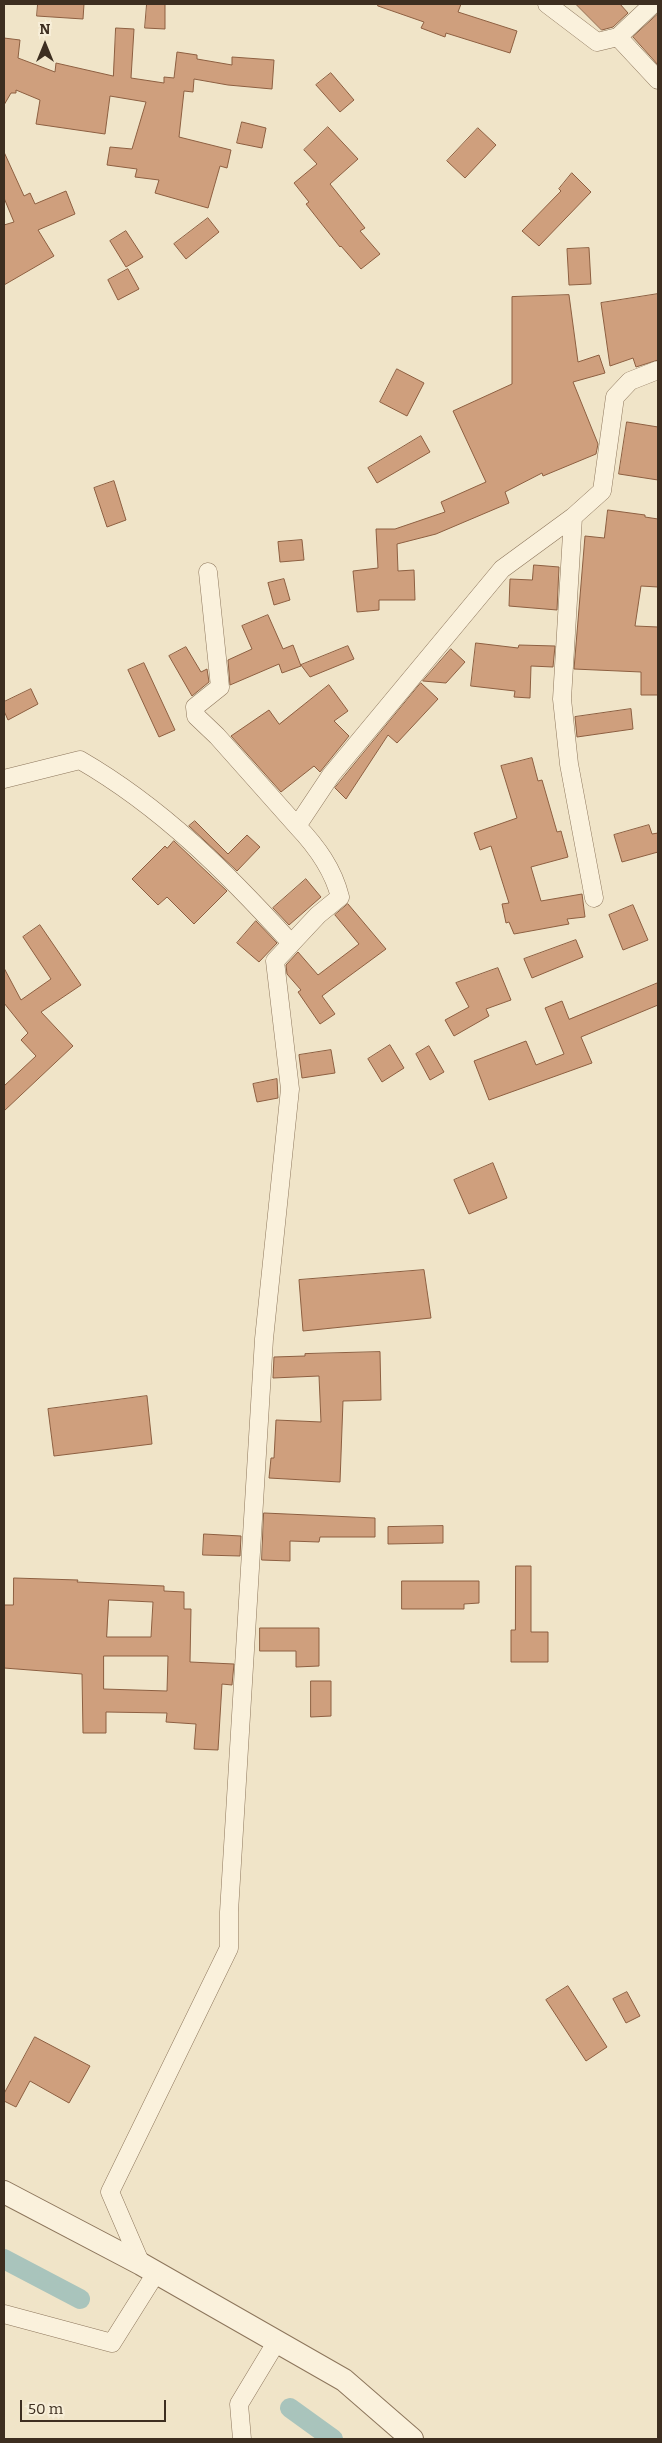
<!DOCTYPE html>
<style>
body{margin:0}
#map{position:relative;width:662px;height:2443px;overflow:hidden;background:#f0e4c8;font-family:Bitter,serif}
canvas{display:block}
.frame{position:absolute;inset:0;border:5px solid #3d2e20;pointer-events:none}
.north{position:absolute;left:20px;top:20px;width:50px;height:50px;-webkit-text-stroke:4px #f7eed8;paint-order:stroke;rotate:0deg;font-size:14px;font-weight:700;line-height:20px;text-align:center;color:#3d2e20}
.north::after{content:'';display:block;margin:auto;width:18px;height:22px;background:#3d2e20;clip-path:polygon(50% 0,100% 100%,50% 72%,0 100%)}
.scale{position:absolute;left:20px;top:2400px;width:146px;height:22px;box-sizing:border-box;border:2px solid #3d2e20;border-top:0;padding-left:6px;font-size:15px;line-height:18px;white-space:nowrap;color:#3d2e20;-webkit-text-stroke:4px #f7eed8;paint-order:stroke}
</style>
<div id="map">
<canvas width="662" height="2443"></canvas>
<div class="frame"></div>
<div class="north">N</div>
<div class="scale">50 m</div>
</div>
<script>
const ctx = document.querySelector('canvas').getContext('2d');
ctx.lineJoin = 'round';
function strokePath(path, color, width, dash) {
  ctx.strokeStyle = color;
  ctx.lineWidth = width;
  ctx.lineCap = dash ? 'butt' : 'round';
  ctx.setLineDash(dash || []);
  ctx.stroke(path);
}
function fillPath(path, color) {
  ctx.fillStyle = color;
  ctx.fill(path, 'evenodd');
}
strokePath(new Path2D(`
 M4,2259L80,2299
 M290,2408L333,2439`), '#a9c4bc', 20);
const building = new Path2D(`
 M38,4H84L83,19L37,16Z
 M147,4H165V29L145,28Z
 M378,4H461L458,12L517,31L510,53L446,33L445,37L421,28L424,22L378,6Z
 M576,4H620L628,13L613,27L602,30Z
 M658,14V65L633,37Z
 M116,28L134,29L131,78L164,83V77L174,78L177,52L197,55V59L232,65V57L274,60L272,89L228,85L194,79L193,92L184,91L179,137L231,150L227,168L220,166L208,208L155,193L159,180L135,177L137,169L107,165L110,147L132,149L146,102L110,96L105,134L36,124L40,100L16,90V93H11L4,105V38L20,40L18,58L55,72L56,63L113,76Z
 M331,73L354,100L340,112L316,85Z
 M242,122L266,128L262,148L237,143Z
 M328,127L358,159L330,184L365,228L360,231L380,254L361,269L341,246L340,247L306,204L309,202L294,183L317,164L304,150Z
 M478,128L496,145L465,178L447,161Z
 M4,152L24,196L30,193L35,204L66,191L75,214L38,230L54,256L4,285V225L14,222L4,198Z
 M572,173L591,192L539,246L522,231L561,191L559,189Z
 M208,218L219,232L186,259L174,244Z
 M126,231L143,257L126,267L110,241Z
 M589,248L591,284L569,285L567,249Z
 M128,269L139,289L118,300L108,280Z
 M658,294V360L636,367L633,358L610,366L601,303Z
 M569,295L578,362L599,355L605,373L573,382L598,444L596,454L543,476L542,473L505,492L509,503L436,534L397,544L398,571L414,570L415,600H379V610L357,612L353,571L378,568L376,529H395L445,512L441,502L486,482L453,411L512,384V297Z
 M397,369L424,383L407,416L380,402Z
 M627,422L658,427V480L619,474Z
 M421,436L430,452L377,483L368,468Z
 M114,481L126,520L107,527L94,488Z
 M608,510L645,515V517L658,519V587L641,586L635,626L658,627V695H641V672L574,669L585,536L604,538Z
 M302,540L304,560L280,562L278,542Z
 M534,565L559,567L557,610L509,606L510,579L532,580Z
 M284,579L290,600L274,605L268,583Z
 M268,615L283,649L293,645L301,666L282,673L279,664L230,685L228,660L252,649L242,626Z
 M476,643L518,648L519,645L555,646L553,667L531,666L530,698L514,697L515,691L471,686Z
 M348,646L354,659L310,677L301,665Z
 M186,647L201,672L207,669L209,682L192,696L169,656Z
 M451,649L465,662L446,683L423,681Z
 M144,663L175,730L159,737L128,670Z
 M421,683L438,699L397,743L388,735L346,799L335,788Z
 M329,685L348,711L334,721L349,736L320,772L314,766L281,792L231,736L269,710L279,724Z
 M31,689L38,704L8,720L4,711V702Z
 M631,709L633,729L577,737L575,717Z
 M532,758L538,781L542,780L557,832L561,831L568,857L531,867L541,901L582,894L585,917L567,919L569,924L514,934L509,922L506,923L502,904L509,903L491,846L480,850L474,833L517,818L501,766Z
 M195,821L228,854L247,835L260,847L237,871L189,826Z
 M649,825L652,834L658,833V852L622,862L614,835Z
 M174,841L227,891L194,924L167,897L158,905L132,879L165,846L167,848Z
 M306,879L321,897L289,925L273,908Z
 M348,904L386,949L322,996L335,1014L320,1024L298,992L301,990L287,974L286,965L298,952L318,975L359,944L335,915Z
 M633,905L648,940L623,950L609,915Z
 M256,921L277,943L259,962L237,943Z
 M40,925L81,985L41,1012L73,1046L4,1111V1086L36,1056L21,1040L28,1033L4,1003V968L21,1000L51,979L23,937Z
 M576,940L583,957L532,978L524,959Z
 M498,968L511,1000L486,1009L489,1016L454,1036L445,1020L469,1007L456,983Z
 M658,983V1005L581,1037L592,1063L489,1100L474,1061L526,1041L536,1065L564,1054L545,1008L562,1001L569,1019Z
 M390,1045L404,1068L382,1082L368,1059Z
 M429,1046L444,1072L430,1080L416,1054Z
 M331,1050L335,1073L302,1078L299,1055Z
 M277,1079L278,1098L257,1102L253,1084Z
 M493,1163L507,1198L469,1214L454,1180Z
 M424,1270L431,1318L303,1331L299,1280Z
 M380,1352L381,1400L343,1401L340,1482L269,1478L271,1458H274L276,1420L321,1422L319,1376L273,1378L274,1357L305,1356V1354Z
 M147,1396L152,1444L54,1456L48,1409Z
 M264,1513L375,1518V1537H320L319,1542L290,1541V1561L262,1560Z
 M443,1526V1543L388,1544V1527Z
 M204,1534L241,1536L240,1556L203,1555Z
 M516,1566H531V1632H548V1662H511V1630H515Z
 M14,1578L78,1580L77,1582L164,1586V1591L184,1592V1609H191L190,1662L234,1664L232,1685L222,1684L218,1750L194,1749L196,1724L166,1722L167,1713L106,1712V1733H83L82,1674L4,1668V1605H13ZM109,1600L153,1602L151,1637H107ZM104,1656H168L167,1691L104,1689Z
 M402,1581H479V1603L464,1604V1609H402Z
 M260,1628H319V1666L296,1667V1651H260Z
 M311,1681H331V1716L311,1717Z
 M568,1986L607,2047L586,2061L546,2000Z
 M627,1992L640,2016L626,2023L613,1999Z
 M35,2037L90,2066L69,2103L30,2081L16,2107L4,2101V2094Z`);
fillPath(building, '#cf9f7d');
strokePath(building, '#8d5f41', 1);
const minor = new Path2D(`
 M547,4L597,42L618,37L653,4
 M618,37L658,80
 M573,517L562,699L569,764L594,898
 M208,572L220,687L195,707L196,716L217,736L297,826
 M4,779L80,760C163,808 227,873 290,942
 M141,2264L110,2192L229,1948V1912L264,1339L290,1089L275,961L318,915L340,897C333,869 317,847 297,826L331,775L502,569L573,517L602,491L615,397L630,381L658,370
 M4,2314L112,2343L156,2273
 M242,2439L239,2404L277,2341`);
const tertiary = new Path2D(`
 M4,2192L141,2264L344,2380L412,2439`);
strokePath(minor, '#8d765c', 19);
strokePath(tertiary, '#8d765c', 24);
strokePath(minor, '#faf1dc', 18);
strokePath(tertiary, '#faf1dc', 22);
</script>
